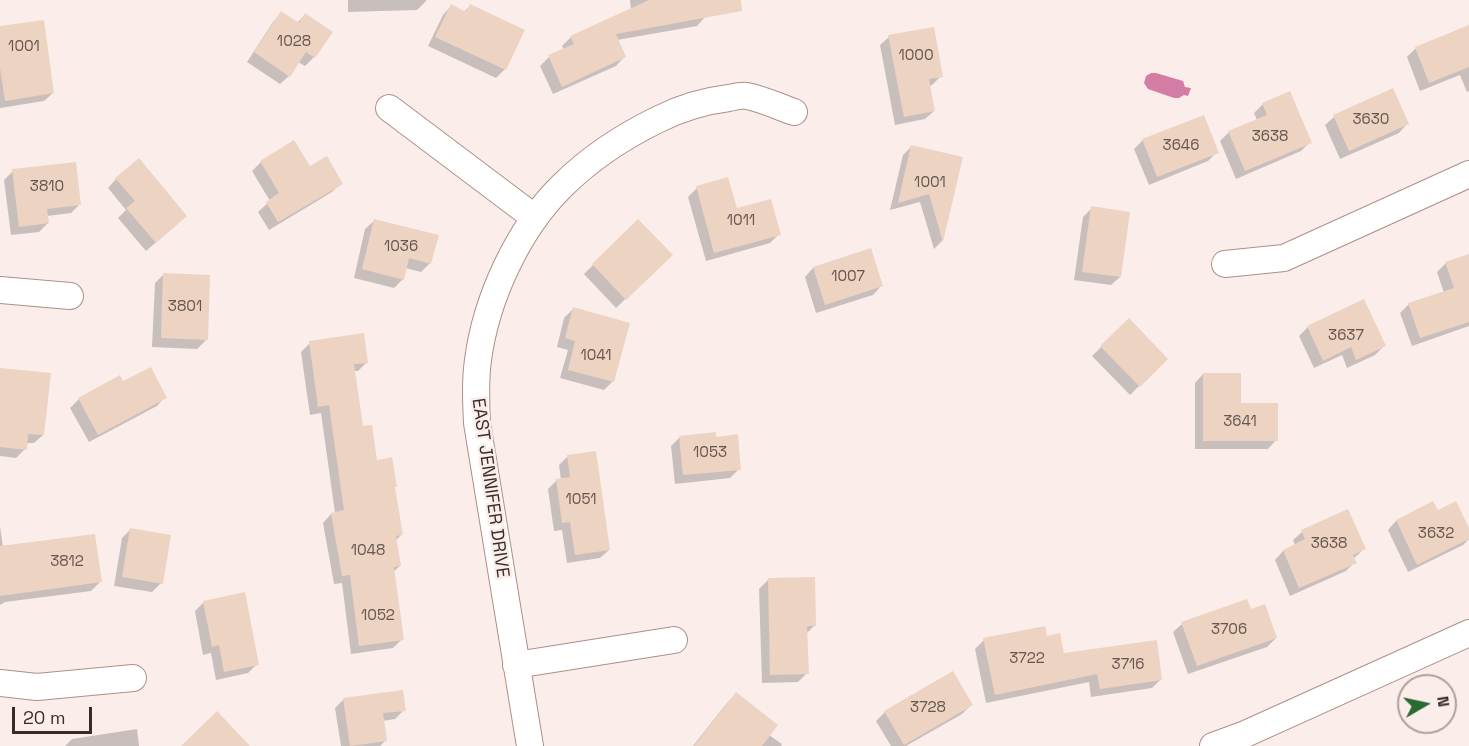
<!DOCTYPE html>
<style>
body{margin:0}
#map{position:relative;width:1469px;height:746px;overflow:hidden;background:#fbeeea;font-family:"Space Grotesk",sans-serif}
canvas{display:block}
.north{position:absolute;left:1397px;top:674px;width:60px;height:60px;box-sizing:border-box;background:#fbeeea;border:2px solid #ada09d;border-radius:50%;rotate:81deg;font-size:16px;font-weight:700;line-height:24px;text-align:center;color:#382c29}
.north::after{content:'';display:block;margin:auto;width:21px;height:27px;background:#296932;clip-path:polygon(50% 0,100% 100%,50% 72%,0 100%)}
.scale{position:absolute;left:12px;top:707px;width:80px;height:27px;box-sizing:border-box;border:3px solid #382c29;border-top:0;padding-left:8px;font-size:18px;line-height:21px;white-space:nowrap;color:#382c29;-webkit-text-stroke:4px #fbeeea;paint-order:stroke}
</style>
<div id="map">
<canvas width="1469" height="746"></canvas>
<div class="north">N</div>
<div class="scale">20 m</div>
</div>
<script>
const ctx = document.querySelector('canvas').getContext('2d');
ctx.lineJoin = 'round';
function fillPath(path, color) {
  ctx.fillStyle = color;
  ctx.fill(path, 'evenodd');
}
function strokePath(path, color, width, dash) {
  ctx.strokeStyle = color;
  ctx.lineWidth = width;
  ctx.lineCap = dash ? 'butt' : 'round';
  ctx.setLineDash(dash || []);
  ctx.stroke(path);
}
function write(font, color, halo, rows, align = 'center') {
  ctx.font = font + ' "Space Grotesk",sans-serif';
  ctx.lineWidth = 5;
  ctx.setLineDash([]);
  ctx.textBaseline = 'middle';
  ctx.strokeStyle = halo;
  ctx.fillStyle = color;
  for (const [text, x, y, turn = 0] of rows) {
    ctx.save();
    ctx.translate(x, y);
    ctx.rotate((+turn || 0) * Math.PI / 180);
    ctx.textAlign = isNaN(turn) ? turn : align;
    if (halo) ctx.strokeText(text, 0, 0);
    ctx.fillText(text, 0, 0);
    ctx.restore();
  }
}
fillPath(new Path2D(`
 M1151,73H1156L1183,81L1185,87L1191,88L1188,96L1184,95L1179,98H1174L1148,89L1144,83L1146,76Z`), '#d37da5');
fillPath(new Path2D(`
 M348,0H426V1L417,10L348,12Z
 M630,0H702L705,17L697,26L617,40L624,57L616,66L553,94L540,66L549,57L564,50L562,46L571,37L631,10Z
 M451,6L464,12L470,6L505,69L496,78L428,46L443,15Z
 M282,13L297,23L305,15L314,57L305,66L298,62L289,76L280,84L247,62L273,22Z
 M1469,27V91L1467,92L1460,75L1420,91L1407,57L1415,49Z
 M0,28L53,93L44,101L0,108Z
 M889,37L941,76L932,85L929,86L934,111L925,119L895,125L880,45Z
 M1263,104L1310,142L1301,151L1236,179L1220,141L1229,132L1257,120L1254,113Z
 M1334,117L1407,124L1399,133L1340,159L1325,125Z
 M1143,140L1217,152L1208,161L1149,185L1134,149Z
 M912,146L961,158L942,241L934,249L920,202L890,210L903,155Z
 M261,162L309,168L341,183L332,192L269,230L258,212L270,201L252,171Z
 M13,171L80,204L71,213L47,216L48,223L39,232L11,235L4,180Z
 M116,179L177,224L146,251L118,218L126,210L108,188Z
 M697,188L736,210L779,234L770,243L706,261L688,197Z
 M1092,208L1120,277L1111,285L1074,280L1083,217Z
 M374,221L430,263L421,272L405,268L403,279L394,288L354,278L365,229Z
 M638,221L671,255L616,308L584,274Z
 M870,250L881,286L873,295L816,313L805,277L813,268Z
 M1469,255V326L1412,346L1400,313L1409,304L1444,293L1437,272L1446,263Z
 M164,274L206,340L197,349L152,347L155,283Z
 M573,309L613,381L604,390L560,378L568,350L557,347L564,318Z
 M1129,320L1166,359L1130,395L1092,356Z
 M1308,327L1384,346L1375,355L1347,368L1342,355L1314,368L1299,336Z
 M310,343L367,362L358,371H354L362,428L375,461L393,488L402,534L395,541L400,566L393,572L402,639L393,648L351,654L342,583L334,584L323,523L331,514L335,513L321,413L310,415L301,352Z
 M0,371L43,435L34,443H26L25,449L16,458L0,456Z
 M1203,374L1239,404L1276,440L1268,449H1195V383Z
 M123,383L165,397L157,406L89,442L70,408L79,399Z
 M680,437L715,438L739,469L730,478L675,484L671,446Z
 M568,456L609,550L600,558L567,563L562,530L554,531L548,489L557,480H561L559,465Z
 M1432,503L1437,512L1469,532V539L1463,545L1408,572L1388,530L1396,521Z
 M0,526L3,548L100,582L91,591L5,602L0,605Z
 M131,529L161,583L152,592L114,586L122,538Z
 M1302,532L1364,549L1353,559L1355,562L1346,571L1290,596L1275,560L1283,551L1295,545L1293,540Z
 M768,580L815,625L806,634L807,673L798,682L762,683L759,589Z
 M204,602L257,664L248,673L216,680L211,653L203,655L195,611Z
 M1182,624L1276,638L1267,647L1188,674L1173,632Z
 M1046,638L1063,655L1161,679L1152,688L1091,697L1089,682L986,703L975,649L984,640Z
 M736,694L769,735L782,744L781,746H693L727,703Z
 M344,699L404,710L395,719L382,721L385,741L380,746H341L335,708Z
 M971,705L962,714L906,746H891L876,721L885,712Z
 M137,729L139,746H65L72,739Z`), '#0003');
fillPath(new Path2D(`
 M649,0H741L742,11L616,34L626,57L562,87L548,55L574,44L570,36Z
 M451,4L466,12L470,4L525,30L506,70L435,37Z
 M281,11L299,23L305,13L333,32L315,58L306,52L290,77L254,52Z
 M44,20L54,93L5,101L0,68V26Z
 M1469,25V67L1429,83L1415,47Z
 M934,27L943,77L929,79L935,111L904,117L888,35Z
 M1393,88L1409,124L1349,151L1333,115Z
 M1290,91L1312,143L1245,171L1228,131L1267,115L1262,103Z
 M1204,115L1219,153L1157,177L1142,139Z
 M294,140L310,166L327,156L343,184L278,222L266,202L279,193L260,161Z
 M911,145L963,157L943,242L929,194L898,203Z
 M139,158L187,216L156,243L126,208L135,201L115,178Z
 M76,162L81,205L47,209L49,223L19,227L12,169Z
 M728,177L737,208L771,199L781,235L714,253L696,186Z
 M1091,206L1130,212L1121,277L1082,272Z
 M374,219L439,235L431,264L409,258L404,280L362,269Z
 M638,219L673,255L626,300L592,264Z
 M871,248L883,286L825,305L813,267Z
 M1469,254V322L1420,338L1408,303L1454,288L1445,262Z
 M163,273L210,275L208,340L161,338Z
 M1364,299L1386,346L1356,360L1351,347L1323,361L1307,326Z
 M573,307L630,323L614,382L568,370L575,341L565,338Z
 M1129,318L1168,359L1140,387L1100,346Z
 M364,333L368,363L354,364L363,426L372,425L377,460L392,457L397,487H395L403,535L396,536L401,566L394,567L404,640L359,646L350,575L342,576L331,513L344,510L329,405L318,407L309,341Z
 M151,367L167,398L98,435L78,398L120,375L123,381Z
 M0,368L51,373L44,435L28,434L27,450L0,447Z
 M1203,373H1241V403H1278V441H1203Z
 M716,432V437L738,434L741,470L683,475L679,436Z
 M596,451L610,550L575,555L570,522L562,523L556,479L570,477L567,455Z
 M1433,501L1438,510L1456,501L1469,528V539L1417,565L1396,520Z
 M1348,509L1366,549L1353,555L1357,563L1299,588L1283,550L1305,539L1301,530Z
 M130,528L171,535L163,584L122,577Z
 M95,534L102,582L0,596V546Z
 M815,577L816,626H807L809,674L770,675L768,578Z
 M245,592L259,665L224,672L219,645L212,647L203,601Z
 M1247,599L1251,609L1265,604L1277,638L1197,666L1181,622Z
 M1045,626L1047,636L1060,633L1064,653L1157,640L1162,680L1100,689L1097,674L995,695L983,638Z
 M953,671L973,705L904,745L884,711Z
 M403,690L406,711L383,713L387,741L350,746L343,698Z
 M736,692L778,725L762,746H694Z
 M217,711L250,746H181Z`), '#edd3c1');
const minor = new Path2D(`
 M389,108L535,218
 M1225,264L1284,258L1469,174
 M0,290L70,296
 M516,665L674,640
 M0,683L37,687L133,678
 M530,746L477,423C476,402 475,381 478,360C486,299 518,229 562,186C590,158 624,136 659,119C681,108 704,101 729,98C734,97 741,95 747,96C763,99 779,107 794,112
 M1213,746L1243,735L1469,633`);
strokePath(minor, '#ad8f88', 28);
strokePath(minor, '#fff', 26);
write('15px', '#65564f', null, [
 ["1028",294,42],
 ["1001",24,47],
 ["1000",916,56],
 ["3630",1371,120],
 ["3638",1270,137],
 ["3646",1181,146],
 ["1001",930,183],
 ["3810",47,187],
 ["1011",741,221],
 ["1036",401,247],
 ["1007",848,277],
 ["3801",185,307],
 ["3637",1346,336],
 ["1041",596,356],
 ["3641",1240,422],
 ["1053",710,453],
 ["1051",581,500],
 ["3632",1436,534],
 ["3638",1329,544],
 ["1048",368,551],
 ["3812",67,562],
 ["1052",378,616],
 ["3706",1229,630],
 ["3722",1027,659],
 ["3716",1128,665],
 ["3728",928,708]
]);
write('18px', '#382c29', '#fbeeea', [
 ["EAST JENNIFER DRIVE",490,488,82]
]);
</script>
